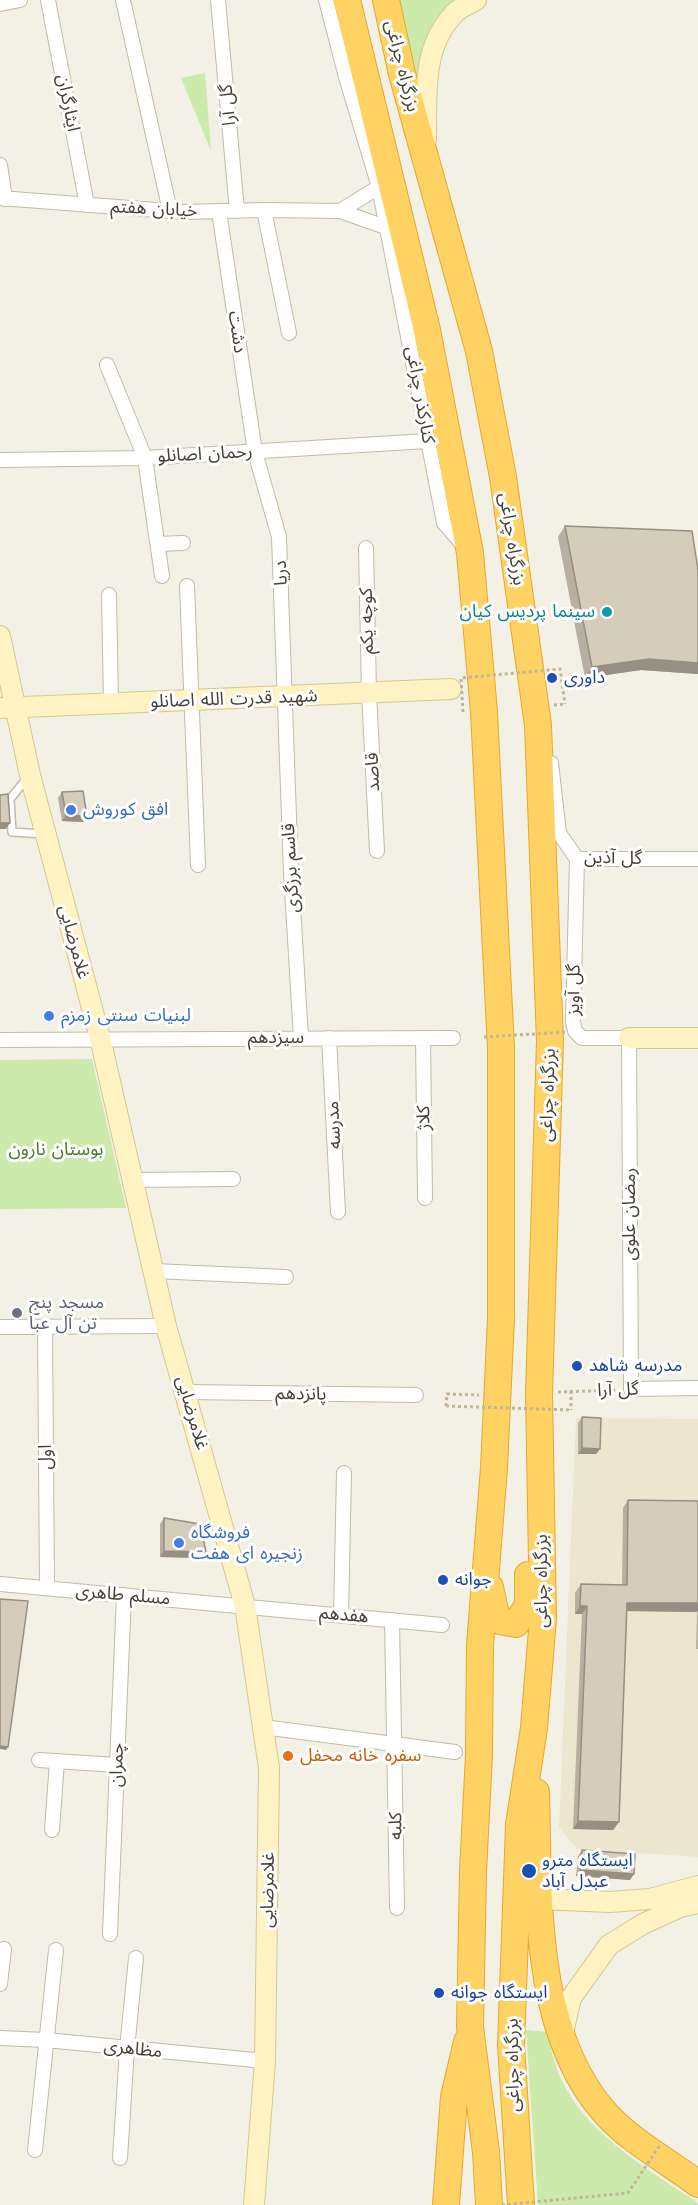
<!DOCTYPE html>
<meta charset="utf-8">
<style>
body{margin:0}
canvas{display:block;background:#f3f0e5}
</style>
<canvas width="698" height="2205"></canvas>
<script>
const ctx = document.querySelector('canvas').getContext('2d');
ctx.lineJoin = 'round';
function fillPath(path, color) {
  ctx.fillStyle = color;
  ctx.fill(path, 'evenodd');
}
function strokePath(path, color, width, dash) {
  ctx.strokeStyle = color;
  ctx.lineWidth = width;
  ctx.lineCap = dash ? 'butt' : 'round';
  ctx.setLineDash(dash || []);
  ctx.stroke(path);
}
function write(font, color, halo, rows, align = 'center') {
  ctx.font = font + ' "Work Sans","Noto Sans Arabic",sans-serif';
  ctx.lineWidth = 6;
  ctx.setLineDash([]);
  ctx.textBaseline = 'middle';
  ctx.strokeStyle = halo;
  ctx.fillStyle = color;
  for (const [text, x, y, turn = 0] of rows) {
    ctx.save();
    ctx.translate(x, y);
    ctx.rotate((+turn || 0) * Math.PI / 180);
    ctx.textAlign = isNaN(turn) ? turn : align;
    if (halo) ctx.strokeText(text, 0, 0);
    ctx.fillText(text, 0, 0);
    ctx.restore();
  }
}
fillPath(new Path2D(`
 M576,1418L698,1419V1857L577,1849L559,1828Z`), '#ede6ce');
fillPath(new Path2D(`
 M399,0H484L451,13L423,111Z
 M205,73L211,151L181,78Z
 M92,1059L126,1208L0,1209V1060Z
 M526,2030L548,2032C558,2119 632,2158 698,2203V2205H538Z`), '#cbeaab');
const lane = new Path2D(`
 M28,777L10,799L12,832L44,834`);
const street = new Path2D(`
 M48,0L87,205
 M123,0L170,211
 M218,0L237,211
 M326,0L346,77L379,187L444,523L465,547
 M0,4L20,0
 M0,165L5,199
 M0,198L182,212L264,210L340,211L388,228
 M264,210L289,333
 M219,211L255,452L279,537L291,873L301,1038
 M340,211L379,187
 M107,365L145,458L162,576
 M0,460L145,458L428,441
 M158,544L183,543
 M366,548L369,693L377,851
 M187,586L198,865
 M109,595L111,704
 M551,763L559,833L577,859
 M577,859L573,1021L575,1031L582,1038H629L631,1389L698,1388
 M577,859H698
 M329,1038L338,1212
 M423,1038L425,1198
 M0,1040L453,1038
 M133,1180L233,1179
 M154,1271L286,1277
 M0,1327L166,1326
 M45,1327L47,1588
 M186,1392L416,1395
 M0,1584L442,1625
 M341,1615L344,1473
 M392,1620L397,1908
 M263,1727L455,1752
 M39,1760L117,1765
 M52,1830L57,1761
 M110,1934L124,1595
 M0,1984L4,1949
 M0,2038L46,2040L265,2061
 M35,2150L56,1950
 M120,2158L127,2049L136,1958`);
const secondary = new Path2D(`
 M426,140C427,97 421,49 453,15C458,8 469,4 476,0
 M0,636L30,775L100,1038L166,1326L245,1606L269,1768L265,2061L254,2205
 M0,708L451,689
 M629,1038H698
 M539,1899L610,1902L650,1899L698,1886
 M562,2037L571,1998L609,1945L643,1924L680,1907L698,1903`);
const highway = new Path2D(`
 M347,0L427,330L470,553L484,712L501,1049V1318L494,1468L480,1645L479,1755L473,1871L470,2027L486,2152L489,2205
 M386,0L402,74L479,351L503,477L538,725L550,1041L539,1393L543,1618L534,1728L519,1825L511,2045L521,2205
 M490,1587L495,1611L500,1621L516,1624L528,1605V1575
 M536,1792C539,1897 532,2033 607,2115C633,2143 668,2161 698,2184
 M446,2205L454,2097L467,2042`);
strokePath(lane, '#c2bbaa', 10);
strokePath(street, '#c2bbaa', 16);
strokePath(secondary, '#d6c792', 22);
strokePath(highway, '#e5a92d', 28);
strokePath(new Path2D(`
 M554,705L565,704
 M571,1391V1410
 M558,1392L617,1390
 M446,1406L447,1394L479,1395`), '#c2b597', 3, [3, 3]);
strokePath(lane, '#fff', 7);
strokePath(street, '#fff', 14);
strokePath(secondary, '#fff3c3', 20);
strokePath(highway, '#ffd264', 26);
strokePath(new Path2D(`
 M463,712L461,678L560,669L565,704
 M484,1037L568,1032
 M446,1406L571,1410
 M502,2205L628,2193L660,2145`), '#c2b597', 3, [3, 3]);
fillPath(new Path2D(`
 M565,526L698,570V674L641,670L585,678L558,537Z
 M62,792L87,816L83,822L62,821L58,798Z
 M582,1417L600,1449L596,1454H578V1423Z
 M628,1500L698,1501V1649H696L697,1612L627,1611L619,1822L613,1830L573,1829L582,1614H575V1593L581,1584L622,1585L623,1508Z
 M164,1518L206,1552L202,1558L160,1557V1524Z
 M582,1850L630,1880L576,1876L578,1856Z`), '#b8afa0');
fillPath(new Path2D(`
 M649,659L698,663V674L641,670L585,678L592,667Z
 M66,815L87,816L83,822L62,821Z
 M0,823H10L6,829H0Z
 M582,1448L600,1449L596,1454H578Z
 M164,1551L206,1552L202,1558L160,1557Z
 M627,1603H698V1610L697,1612L621,1611Z
 M580,1606H587L582,1614H575Z
 M0,1746L8,1747L6,1750L0,1749Z
 M578,1821L619,1822L613,1830L573,1829Z
 M580,1870L634,1874L630,1880L576,1876Z`), '#968f82');
const building = new Path2D(`
 M565,526L692,531L698,570V663L649,659L592,667Z
 M83,791L87,816L66,815L62,792Z
 M8,794L10,823H0V795Z
 M582,1417L601,1418L600,1449L582,1448Z
 M628,1500L698,1501V1603H627L619,1822L578,1821L587,1606H580L581,1584L627,1585Z
 M164,1518L200,1524L206,1552L164,1551Z
 M0,1599L28,1601L8,1747L0,1746Z
 M582,1850L635,1854L634,1874L580,1870Z`);
fillPath(building, '#d6ccba');
strokePath(building, '#968f82', 1.5);
for (const [x, y, r, color] of [
 [607,612,6,"#0f9aa8"],
 [552,678,6,"#1a4fb4"],
 [71,810,6,"#3f7fe0"],
 [49,1016,6,"#3f7fe0"],
 [17,1313,6,"#6b7280"],
 [577,1366,6,"#1a4fb4"],
 [179,1543,6,"#3f7fe0"],
 [443,1580,6,"#1a4fb4"],
 [288,1756,6,"#e8710a"],
 [529,1871,8,"#1a4fb4"],
 [439,1993,6,"#1a4fb4"]
]) {
  const dot = new Path2D();
  dot.arc(x, y, r, 0, 2 * Math.PI);
  ctx.fillStyle = color;
  ctx.fill(dot);
  strokePath(dot, '#fff', 2);
}
write('18px', '#464034', '#fff', [
 ["بزرگراه چراغی",402,66,76],
 ["ایثارگران",68,103,79],
 ["گل آرا",228,105,-95],
 ["خیابان هفتم",154,209,3],
 ["دشت",237,332,82],
 ["کنارکذر چراغی",420,395,80],
 ["رحمان اصانلو",205,454,-3],
 ["بزرگراه چراغی",512,539,81],
 ["دریا",281,573,-92],
 ["کوچه یکم",367,621,-91],
 ["شهید قدرت الله اصانلو",234,699,-2],
 ["قاصد",373,772,-93],
 ["گل آذین",613,858,1],
 ["قاسم برزگری",291,868,-93],
 ["غلامرضایی",74,942,75],
 ["گل آویز",574,990,-89],
 ["سیزدهم",276,1038],
 ["بزرگراه چراغی",548,1095,-88],
 ["کلاژ",424,1118,-91],
 ["مدرسه",334,1125,-93],
 ["رمضان علوی",630,1214,-90],
 ["گل آرا",618,1390,-2],
 ["پانزدهم",301,1394,1],
 ["غلامرضایی",192,1413,74],
 ["اول",46,1457,-90],
 ["بزرگراه چراغی",542,1581,-90],
 ["مسلم طاهری",123,1595,5],
 ["هفدهم",344,1615,5],
 ["چمران",117,1765,-88],
 ["کلبه",396,1826,-91],
 ["غلامرضایی",268,1890,-89],
 ["مظاهری",133,2049,6],
 ["بزرگراه چراغی",513,2065,-91]
]);
write('18px', '#0d838f', '#fff', [
 ["سینما پردیس کیان",595,612]
], 'right');
write('18px', '#164399', '#fff', [
 ["داوری",564,678],
 ["مدرسه شاهد",589,1366],
 ["جوانه",455,1580],
 ["ایستگاه مترو",542,1861],
 ["عبدل آباد",542,1882],
 ["ایستگاه جوانه",451,1993]
], 'left');
write('18px', '#366cbe', '#fff', [
 ["افق کوروش",83,810],
 ["لبنیات سنتی زمزم",61,1016],
 ["فروشگاه",191,1533],
 ["زنجیره ای هفت",191,1554]
], 'left');
write('18px', '#417b24', '#fff', [
 ["بوستان نارون",56,1150]
]);
write('18px', '#5b616d', '#fff', [
 ["مسجد پنج",29,1303],
 ["تن آل عبا",29,1324]
], 'left');
write('18px', '#c56008', '#fff', [
 ["سفره خانه محفل",300,1756]
], 'left');
</script>
